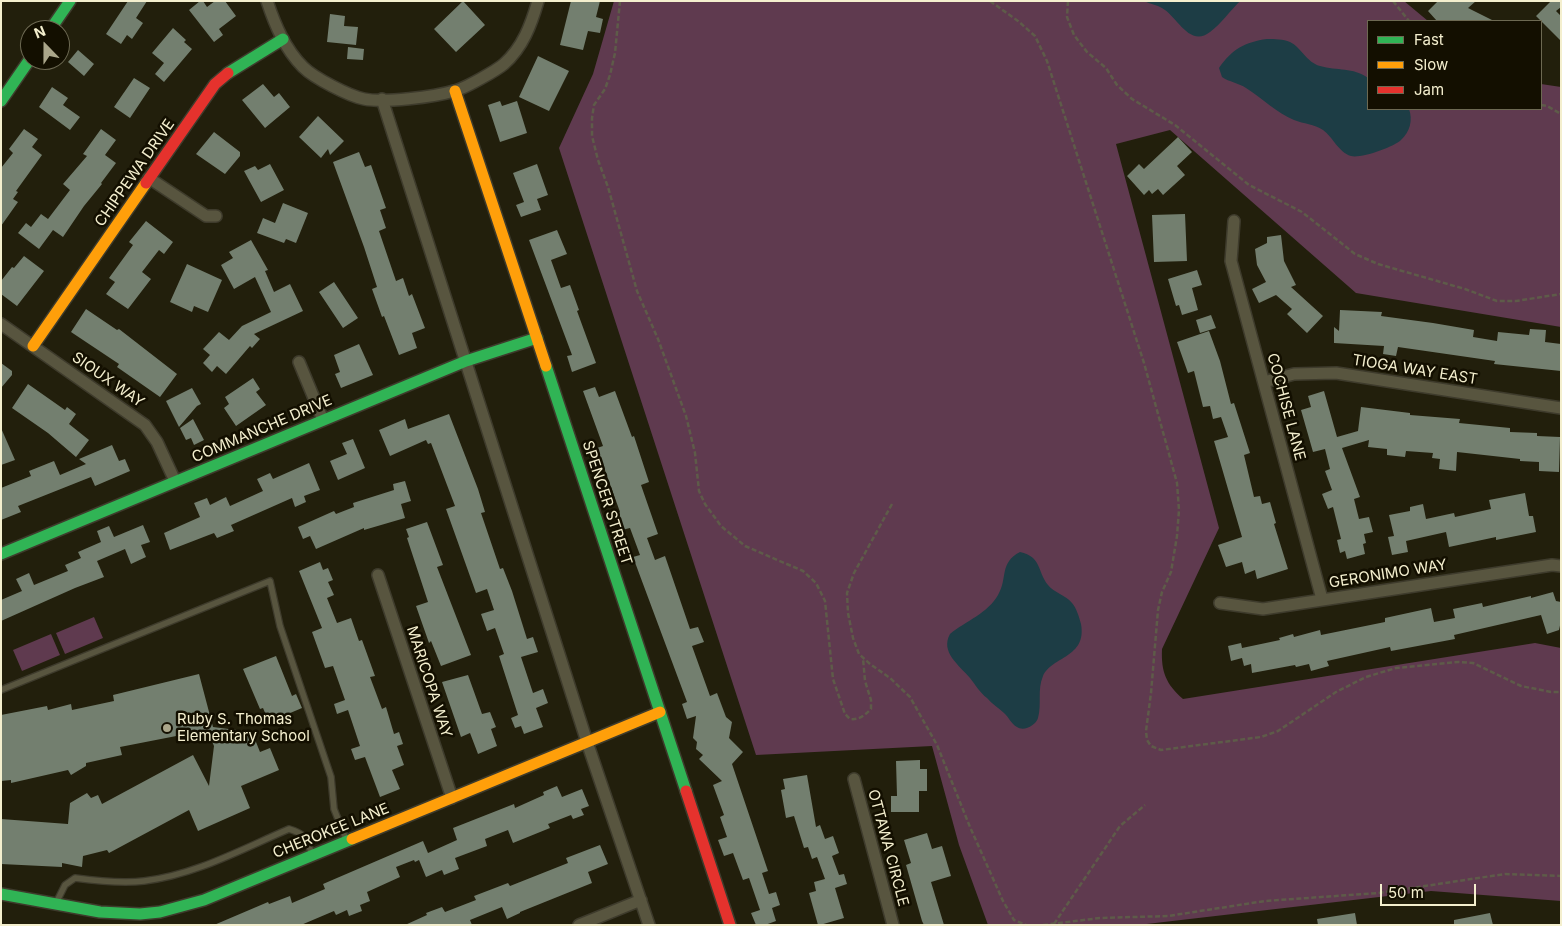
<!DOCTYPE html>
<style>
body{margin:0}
#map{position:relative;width:1562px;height:926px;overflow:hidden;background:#221f0c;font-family:Inter,sans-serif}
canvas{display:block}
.frame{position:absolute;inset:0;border:2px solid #f4efce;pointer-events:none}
.legend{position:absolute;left:1367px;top:20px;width:175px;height:90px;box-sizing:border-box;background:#130f00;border:1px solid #6d6952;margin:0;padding:6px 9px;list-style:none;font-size:15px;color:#f4efce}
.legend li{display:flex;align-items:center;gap:10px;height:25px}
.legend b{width:25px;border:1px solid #6d6952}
.north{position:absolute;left:20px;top:20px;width:50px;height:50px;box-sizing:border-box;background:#130f00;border:1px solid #6d6952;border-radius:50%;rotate:338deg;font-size:14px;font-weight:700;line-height:20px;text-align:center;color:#f4efce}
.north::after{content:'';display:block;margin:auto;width:18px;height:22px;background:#aaa68a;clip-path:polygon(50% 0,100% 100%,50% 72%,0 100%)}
.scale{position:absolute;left:1380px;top:884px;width:96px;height:22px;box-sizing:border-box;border:2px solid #f4efce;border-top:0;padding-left:6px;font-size:15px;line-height:18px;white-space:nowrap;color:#f4efce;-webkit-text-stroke:4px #130f00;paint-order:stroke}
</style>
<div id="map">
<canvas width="1562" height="926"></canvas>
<div class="frame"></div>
<ul class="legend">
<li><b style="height:6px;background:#30b455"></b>Fast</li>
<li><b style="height:6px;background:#ff9f0a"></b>Slow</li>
<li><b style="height:6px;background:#e5322d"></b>Jam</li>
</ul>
<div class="north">N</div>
<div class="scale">50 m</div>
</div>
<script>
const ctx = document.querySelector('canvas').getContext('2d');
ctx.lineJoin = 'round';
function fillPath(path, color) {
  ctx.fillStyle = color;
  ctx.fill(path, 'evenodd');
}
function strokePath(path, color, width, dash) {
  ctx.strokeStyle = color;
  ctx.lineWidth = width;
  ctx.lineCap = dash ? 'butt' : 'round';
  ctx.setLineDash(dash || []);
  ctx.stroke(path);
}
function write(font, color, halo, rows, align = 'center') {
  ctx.font = font + ' Inter,sans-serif';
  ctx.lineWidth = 5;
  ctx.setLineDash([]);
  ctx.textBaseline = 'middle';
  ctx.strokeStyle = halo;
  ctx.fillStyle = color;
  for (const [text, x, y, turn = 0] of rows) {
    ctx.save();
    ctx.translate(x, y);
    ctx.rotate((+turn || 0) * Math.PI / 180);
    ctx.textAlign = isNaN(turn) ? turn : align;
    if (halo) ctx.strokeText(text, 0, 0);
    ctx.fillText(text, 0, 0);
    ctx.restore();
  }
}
fillPath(new Path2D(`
 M614,1H1404L1428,21H1368V109H1541V84L1561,87V327L1356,293L1170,130L1116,144L1219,528L1162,649C1161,672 1166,684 1183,699L1535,643L1561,648V901L1431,891L1138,925H988L959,845L932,746L756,755L559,148L593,74Z
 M94,617L103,638L65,654L56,633Z
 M51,634L60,655L22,671L13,650Z`), '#5f3a4f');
fillPath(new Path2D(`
 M1144,1H1240C1230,11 1221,24 1210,32C1189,48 1177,16 1162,8C1157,5 1150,4 1144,1Z
 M1267,39C1275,39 1283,39 1290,42C1302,48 1306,62 1320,66C1337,71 1353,67 1368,78V109H1409C1413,120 1410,132 1401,140C1394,147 1360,159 1351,156C1338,152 1333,137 1323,130C1314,124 1304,124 1294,120C1277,113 1262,98 1246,88C1239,83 1229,82 1222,77L1219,68C1232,49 1245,42 1267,39Z
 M1020,552C1042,557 1037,571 1048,585C1054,593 1066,595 1072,603C1077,609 1079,617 1081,624C1087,658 1052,656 1043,676C1037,690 1042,704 1038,718C1036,725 1024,732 1017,727C1011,724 1009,717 1004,713C999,708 992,704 987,698C980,693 975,684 970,678C959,665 940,652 950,634C966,621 988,613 998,595C1008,578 999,563 1020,552Z`), '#1d3d45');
fillPath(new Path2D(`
 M128,1H147L136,18L143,23L132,39L127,35L121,44L106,34Z
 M200,1H203L207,7L215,1H225L236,16L219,29L223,35L214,42L189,10Z
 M463,1L485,25L456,52L434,29Z
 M571,1H600L596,17L603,19L600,33L588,31L583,50L560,45Z
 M1438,1H1476L1468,8L1494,21H1437L1428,11Z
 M1551,1H1561V7L1556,11L1561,16V41L1536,16Z
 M330,14L345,16L344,26L358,27L356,45L327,42Z
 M173,28L186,40L184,42L192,49L164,82L155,74L164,63L152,53Z
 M348,47L364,49L363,60L347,59Z
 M78,50L94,64L84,76L68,62Z
 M538,56L569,71L549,111L519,97Z
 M134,78L150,88L130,118L114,107Z
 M263,84L274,97L279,93L290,107L265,128L242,100Z
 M52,87L68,98L63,105L80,117L70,130L39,107Z
 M500,101L502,106L517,101L527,133L500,142L488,105Z
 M318,116L344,141L330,155L328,149L321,158L299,137Z
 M24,129L38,139L32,147L42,155L16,191L18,192L13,199L18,202L1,226V168L13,153L9,149Z
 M101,129L116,140L105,155L116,163L101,183L102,184L84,206L63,237L53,230L39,249L18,233L26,223L31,227L41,214L48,219L70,190L63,184L87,156L83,154Z
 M214,132L240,152V156L225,174L196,154Z
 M1178,137L1192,152L1177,166L1185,175L1163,195L1158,189L1152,194L1149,190L1144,195L1127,176L1139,164L1144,169Z
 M359,152L365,167L371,165L386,208L380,210L386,228L379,231L396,281L403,278L409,296L412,294L425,328L412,333L417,348L399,355L384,316L382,317L372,289L377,287L364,247L333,162Z
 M270,164L284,190L261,202L244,171L255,166L258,170Z
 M537,164L548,195L537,199L541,210L521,217L516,205L524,202L513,173Z
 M283,203L308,213L296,243L286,239L284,243L257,233L263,218L275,223Z
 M1185,214L1187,261L1154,262L1152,215Z
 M146,221L173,242L164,254L159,250L142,272L151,279L128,309L106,294L115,282L109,278L133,245L129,242Z
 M557,230L567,254L551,260L561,288L570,285L579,310L577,311L596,363L572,372L567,356L572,355L529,240Z
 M1281,235L1284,261L1296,285L1291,287L1323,316L1307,333L1287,314L1292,309L1276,295L1259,303L1252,289L1266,282L1257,265L1255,249L1267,243V237Z
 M251,240L268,270L265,271L274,292L290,284L303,311L254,334L260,339L252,348L250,346L226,374L217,366L212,372L203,363L210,355L203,349L219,332L229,340L242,326L271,312L255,277L234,289L221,265L233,258L229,252Z
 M24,256L44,271L17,306L1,294V281L12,267L14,268Z
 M187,264L222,280L208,312L194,306L192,312L170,302Z
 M1197,270L1202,285L1192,288L1198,310L1182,315L1179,305L1176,306L1168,279Z
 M334,282L358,318L343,328L319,292Z
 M86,309L117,330L119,329L177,374L160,397L117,367L119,364L71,332Z
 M1340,310L1382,312L1381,316L1433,323L1474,330L1473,337L1497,341L1498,332L1529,335L1530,329L1546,330L1545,342L1561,344V371L1494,364L1495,361L1398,347L1396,356L1383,354L1384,346L1334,343V327L1339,331Z
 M1211,315L1216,328L1200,333L1196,320Z
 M1209,331L1220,361L1231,404L1234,403L1250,453L1244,455L1254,497L1260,496L1262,504L1270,502L1276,523L1274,524L1288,569L1257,579L1255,570L1245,574L1242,562L1226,567L1218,545L1242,537L1214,441L1228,437L1221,417L1213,419L1210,406L1203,407L1194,371L1188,373L1177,342Z
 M359,344L373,375L341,388L335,374L340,372L334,355Z
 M1,363L12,371V375L1,388Z
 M253,378L260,389L256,392L266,405L236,426L224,408L229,404L225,397Z
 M28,384L65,410L67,407L76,414L69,424L89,440L76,457L48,433L12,408Z
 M595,387L599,397L615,391L632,437L634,436L649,482L641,485L658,534L647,538L655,560L665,556L690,629L698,627L704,642L692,646L710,696L717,693L726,717L732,722L729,738L743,752L732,764L768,871L762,873L769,894L776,892L780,905L772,908L776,921L765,925H756L751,913L760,910L749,878L743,880L733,853L724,856L718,840L727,837L720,817L724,815L713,785L722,781L699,759L703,755L696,749L697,742L693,738L696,716L687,719L682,704L687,702L633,557L640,555L630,528L622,530L616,514L620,512L597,448L603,446L583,391Z
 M192,388L201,404L197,406L179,427L166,401Z
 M1324,391L1337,437L1358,431L1361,407L1410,413V415L1460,419L1459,423L1510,428V432L1537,433V436L1560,437L1559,472L1539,471V462L1520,461V459L1457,452L1456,471L1439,469L1440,459L1432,458L1433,453L1406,451L1405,457L1387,455V449L1368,447L1369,440L1342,448L1360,497L1354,499L1359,519L1369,517L1373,532L1364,534L1366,543L1363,544L1365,554L1347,559L1345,551L1340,553L1337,540L1341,539L1333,507L1328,509L1322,494L1332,490L1325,471L1330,469L1325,449L1313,452L1301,410L1311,407L1308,396Z
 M449,414L478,489L485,512L481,513L500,569L503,568L512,591L527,639L533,637L538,652L521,657L533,693L543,689L548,703L536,708L543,727L524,734L521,726L515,728L511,718L518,715L499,656L504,654L495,628L487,631L481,614L494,610L487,589L476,593L446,509L455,506L431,443L428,444L426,440L390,456L379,430L405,419L408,429Z
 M193,419L204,440L194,445L191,438L186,440L180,428Z
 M1,428L15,460L1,465Z
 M353,439L365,468L338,480L330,461L347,454L342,443Z
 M112,445L119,461L125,459L130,471L95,486L91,477L18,506L21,512L1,520V488L31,476L29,471L54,461L60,475L86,464L79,459Z
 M309,463L320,490L304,496L306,502L295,507L292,498L231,525L234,531L217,538L214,533L170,550L164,533L200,517L194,503L207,498L210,505L226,497L230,506L263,491L257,479L270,473L273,479Z
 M405,481L411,501L401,504L405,518L364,530V528L316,549L310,536L303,539L298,527L334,511L336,514L354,507L353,503L394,490L393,484Z
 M1525,493L1529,516H1533L1536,532L1496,540V537L1449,547L1446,532L1406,541L1408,552L1392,555L1388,537L1394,536L1389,515L1410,511V507L1423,504L1426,519L1454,513L1455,517L1491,509L1489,500Z
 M427,522L443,565L437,567L471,655L441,666L431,641L429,643L416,606L428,602L407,538L409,537L406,529Z
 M143,525L150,542L141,545L146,557L131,564L125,549L97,561L104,577L75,588L1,621V600L22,591L16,579L29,573L34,585L68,571L65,565L81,558L78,552L101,542L97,531L109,526L114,537Z
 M320,562L323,570L328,568L333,580L328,582L334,595L327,598L337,623L351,618L359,641L362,640L375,676L370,677L382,709L386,707L394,734L399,732L403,744L397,746L404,765L392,770L400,789L380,797L365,757L355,760L351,749L360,746L348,710L337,714L334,704L345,700L333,666L325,668L312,632L322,628L299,571Z
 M1553,592L1556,601L1561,602V621L1559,630L1547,634L1541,615L1454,635L1455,639L1391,651L1390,647L1327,661L1329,666L1311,671L1309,664L1296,667L1295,665L1252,673L1251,664L1244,666L1242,658L1231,661L1228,646L1241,643L1242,648L1280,640L1279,638L1293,634L1294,637L1320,630L1321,635L1385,622V618L1431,608L1434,622L1455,618L1453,609L1482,603L1483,607L1531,596V598Z
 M276,656L292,696L296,694L302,708L269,722L263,708L260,709L243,669Z
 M199,674L213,727L252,732L260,752L270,748L279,770L241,786L250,808L198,831L189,810L109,853L107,850L83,856L82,867L62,863V867L1,864V819L68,824L70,803L87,793L91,798L98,795L102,804L193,755L209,786L214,746L207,730L120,747L122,755L86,763V766L71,775L68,770L11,783V780L1,781V715L47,706L48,710L71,704L72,710L114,701L113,695Z
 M468,675L482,714L490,712L496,727L491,729L497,746L478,754L470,733L461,737L442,682Z
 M920,760V769H927V791H919V812H891V796H897L896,761Z
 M807,775L816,827L820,825L825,839L833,836L839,853L832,856L839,875L844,874L847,884L835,888L844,918L820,925H818L809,893L816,891L814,882L825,879L817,857L812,859L808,847L804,848L794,816L786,818L781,790L785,789L783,779Z
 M557,786L562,797L582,789L589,806L581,809L584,815L573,819L571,815L548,824L550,828L513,843L508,830L485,839L487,846L455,858L459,869L444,875L442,870L426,877L419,860L415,862L414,860L396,867L400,877L367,892L370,901L360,905L362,911L349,916L347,910L336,915L334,911L301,925H214L268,902L269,904L290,896L292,903L325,889L323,884L423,841L428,853L457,840L453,828L514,804L515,808L544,795L543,792Z
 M927,833L932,849L942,846L951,876L931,882L944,925H924L922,921L906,865L911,863L904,840Z
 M600,845L608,864L588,872L592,883L520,912V913L507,919L502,907L470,920L472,925H405L427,915L426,913L442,907L445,912L476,900L474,896L508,883L510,886L568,863L566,858Z
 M1355,913L1357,925H1318L1317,919Z
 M1490,913L1493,925H1454V920Z`), '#737f6f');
const lane = new Path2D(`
 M1,690L270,581L280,626L331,777L334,809L346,839
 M56,903L65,885L75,878C97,881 122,884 144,881C195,875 242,849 289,829C306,834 306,839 312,854`);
const street = new Path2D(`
 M267,1C275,25 285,49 303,67C314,78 349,96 364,99C384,103 434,97 454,91C464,89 497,70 504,64C523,47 531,25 538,1
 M382,99L587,742L649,925
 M149,178L206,216H216
 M1234,221L1231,261L1322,599
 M1,324L145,425L157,442L175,481
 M299,362L323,420
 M1264,382L1294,374L1336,373L1561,408
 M378,575L452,798
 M1220,603L1263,609L1552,565L1561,566
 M854,779L893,925
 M579,925L641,900`);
const fast = new Path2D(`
 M50,30L70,1
 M228,73L283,39
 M1,101L30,59
 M546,366L686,791
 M1,554L466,361L537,338
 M1,894L100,912L140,914L160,912L204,900L352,839`);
const slow = new Path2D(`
 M455,91L546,366
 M33,346L146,183
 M352,839L660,712`);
const jam = new Path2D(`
 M146,183L215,84L228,73
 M686,791L730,925`);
strokePath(lane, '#3e3b2c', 8);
strokePath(street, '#3e3b2c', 14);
strokePath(fast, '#3e3b2c', 14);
strokePath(slow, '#3e3b2c', 14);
strokePath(jam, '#3e3b2c', 14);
strokePath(new Path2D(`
 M620,1L615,53L610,75L605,89L594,105L592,118V136L598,160L608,187L637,291L658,339L686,416L695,453L699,491L705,504L721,526L745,546L803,571L816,583L825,601L833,679L845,714L850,719C859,720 864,716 871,709V700L865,681L863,658
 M990,1L1018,21L1035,36L1047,61L1144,363L1177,483L1179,510L1177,536L1171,572L1162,592L1158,610L1151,693L1146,731L1147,740L1151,746L1161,750L1261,737L1278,731L1336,692L1366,677L1396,668L1458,662L1473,663L1521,686L1551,692H1561
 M1068,1L1067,17L1074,35L1087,52L1106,68L1117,85L1132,99L1175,125L1249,185L1302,212L1355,254L1378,264L1465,289L1497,301H1516L1561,294
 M1393,1L1409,21
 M1541,105L1547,106L1561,114
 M892,504L854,573L847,593L848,613L853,638L859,654L870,664L890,678L910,697L937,745L970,827L1003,901L1014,920L1026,925
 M1054,924L1120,826L1145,805
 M1043,925L1100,918L1168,916L1265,901L1378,893L1505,874L1561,876`), '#5e5b49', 2.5, [5, 2.5]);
strokePath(lane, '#58553f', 5.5);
strokePath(street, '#58553f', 11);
strokePath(fast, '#30b455', 11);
strokePath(slow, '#ff9f0a', 11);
strokePath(jam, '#e5322d', 11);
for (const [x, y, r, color] of [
 [167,728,5,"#aaa68a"]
]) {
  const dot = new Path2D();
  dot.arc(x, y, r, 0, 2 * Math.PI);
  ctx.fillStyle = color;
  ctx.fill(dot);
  strokePath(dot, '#130f00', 2);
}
write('15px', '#f4efce', '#130f00', [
 ["CHIPPEWA DRIVE",135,173,-55],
 ["TIOGA WAY EAST",1415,370,9],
 ["SIOUX WAY",108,380,35],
 ["COCHISE LANE",1286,407,75],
 ["COMMANCHE DRIVE",262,429,-23],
 ["SPENCER STREET",607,503,72],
 ["GERONIMO WAY",1388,574,-9],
 ["MARICOPA WAY",429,682,72],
 ["CHEROKEE LANE",331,831,-22],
 ["OTTAWA CIRCLE",888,848,75]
]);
write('15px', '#f4efce', '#130f00', [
 ["Ruby S. Thomas",177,719],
 ["Elementary School",177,736]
], 'left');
</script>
